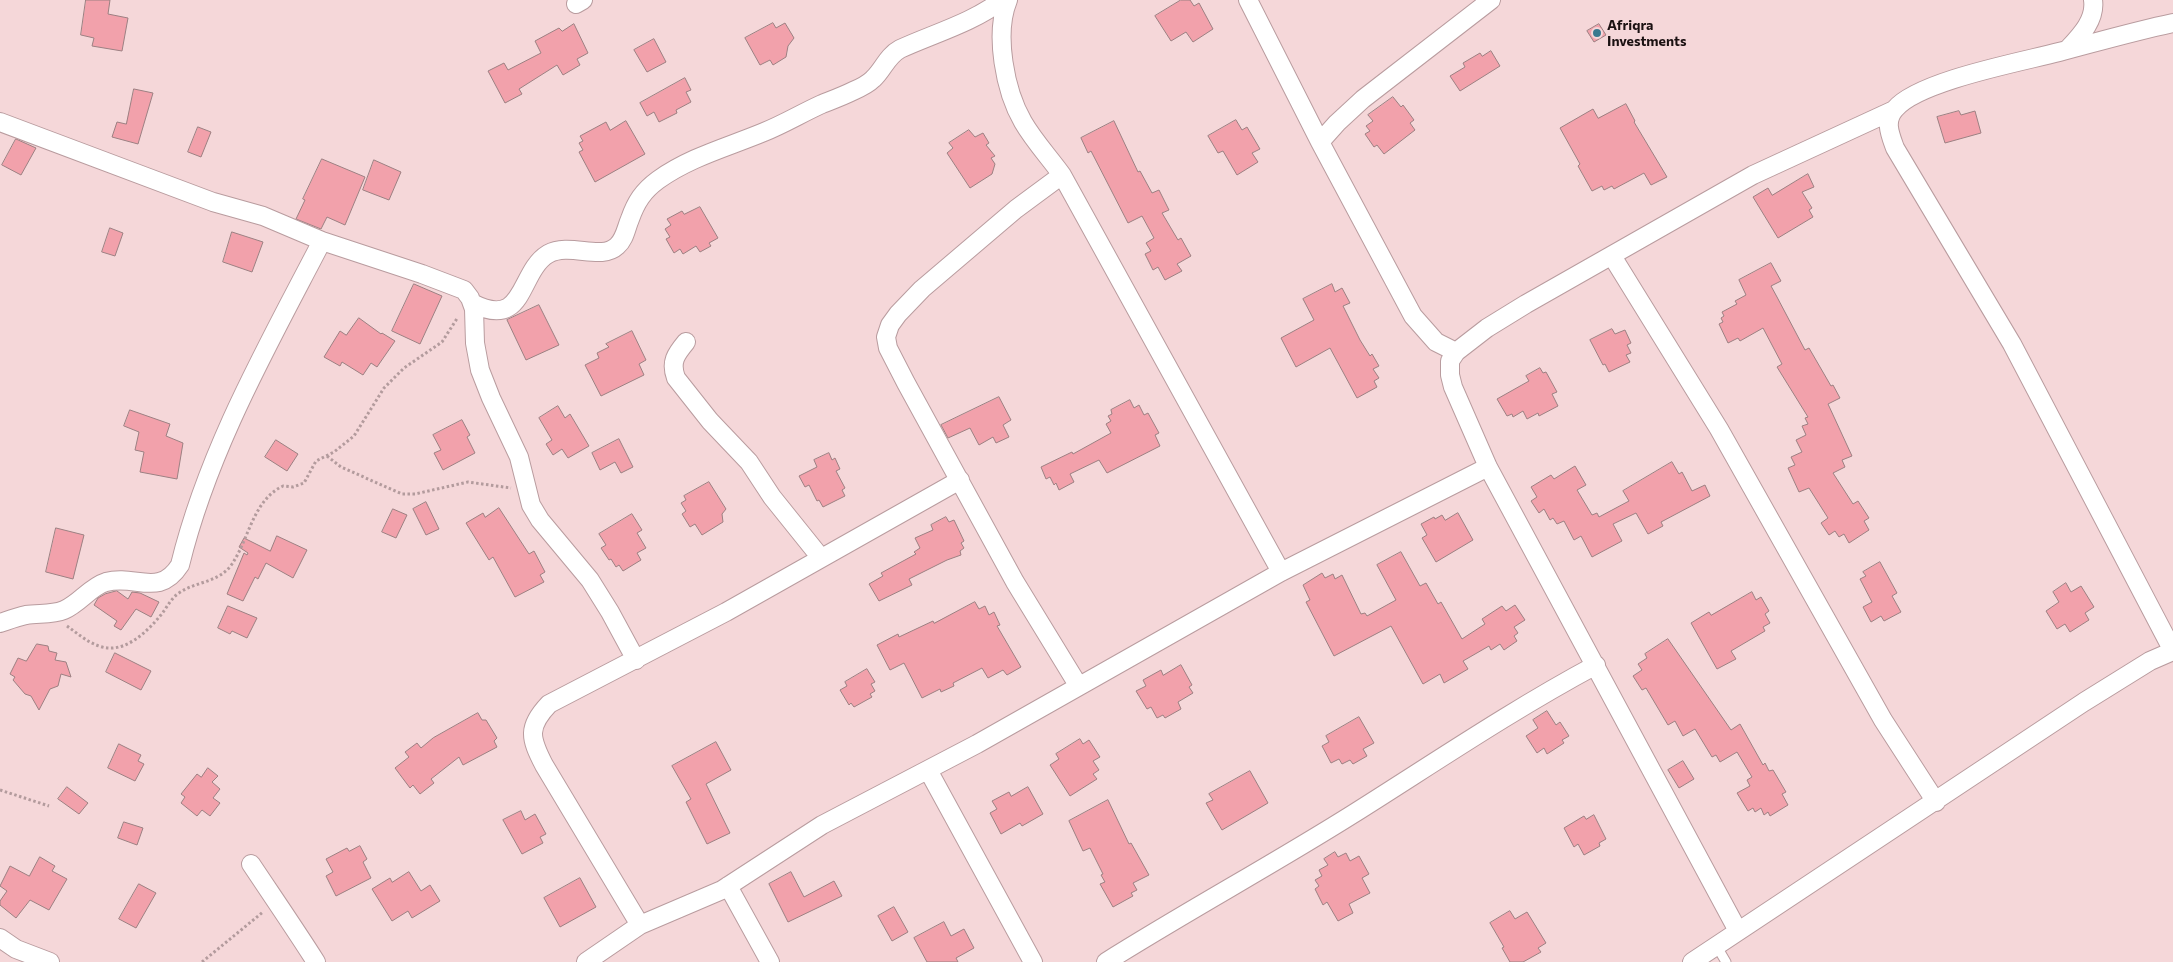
<!DOCTYPE html>
<style>
body{margin:0}
canvas{display:block;background:#f5d7d9}
</style>
<canvas width="2173" height="962"></canvas>
<script>
const ctx = document.querySelector('canvas').getContext('2d');
ctx.lineJoin = 'round';
function fillPath(path, color) {
  ctx.fillStyle = color;
  ctx.fill(path, 'evenodd');
}
function strokePath(path, color, width, dash) {
  ctx.strokeStyle = color;
  ctx.lineWidth = width;
  ctx.lineCap = dash ? 'butt' : 'round';
  ctx.setLineDash(dash || []);
  ctx.stroke(path);
}
function write(font, color, halo, rows, align = 'center') {
  ctx.font = font + ' Commissioner,sans-serif';
  ctx.lineWidth = 4;
  ctx.setLineDash([]);
  ctx.textBaseline = 'middle';
  ctx.strokeStyle = halo;
  ctx.fillStyle = color;
  for (const [text, x, y, turn = 0] of rows) {
    ctx.save();
    ctx.translate(x, y);
    ctx.rotate((+turn || 0) * Math.PI / 180);
    ctx.textAlign = isNaN(turn) ? turn : align;
    if (halo) ctx.strokeText(text, 0, 0);
    ctx.fillText(text, 0, 0);
    ctx.restore();
  }
}
const building = new Path2D(`
 M86,0H110L108,14L128,18L122,51L92,46L94,38L81,35Z
 M1181,0H1190L1194,6L1199,3L1213,29L1193,42L1186,32L1171,41L1155,16Z
 M773,23L776,28L785,23L794,38L788,46L786,57L773,65L770,60L760,65L745,38Z
 M574,24L588,53L577,59L580,65L563,75L557,65L519,89L522,94L505,103L488,71L504,63L508,70L541,53L535,41L559,28L562,31Z
 M1599,24L1606,35L1594,42L1587,31Z
 M654,39L666,62L647,72L634,50Z
 M1491,51L1500,66L1460,91L1450,76L1465,67L1463,63L1480,53L1482,56Z
 M685,78L691,90L686,92L691,102L676,110L677,113L659,122L654,112L647,116L640,103Z
 M134,89L153,93L138,144L112,137L117,122L126,124Z
 M1393,97L1401,107L1403,105L1414,120L1410,123L1415,130L1384,154L1377,145L1374,147L1365,134L1370,131L1366,126L1373,121L1368,115Z
 M1626,104L1635,121L1634,122L1667,177L1651,185L1644,173L1614,189L1612,186L1604,190L1602,186L1592,191L1578,166L1580,164L1560,128L1593,109L1598,118Z
 M1959,111L1961,115L1975,111L1981,133L1945,143L1937,117Z
 M1236,120L1242,130L1247,127L1260,149L1252,153L1258,162L1237,175L1223,151L1218,153L1208,136Z
 M626,121L645,154L595,182L579,152L583,150L579,143L583,141L580,136L606,122L610,130Z
 M1114,121L1138,172L1140,171L1152,193L1159,190L1169,210L1162,213L1178,240L1181,238L1191,256L1177,264L1182,271L1165,280L1158,267L1153,270L1145,254L1151,251L1146,243L1154,238L1142,216L1128,223L1091,151L1088,153L1081,138Z
 M198,127L211,132L201,157L188,152Z
 M969,130L975,137L983,133L989,143L986,145L995,156L991,158L995,164L992,174L970,188L947,153L953,148L949,143Z
 M16,139L36,148L21,175L2,165Z
 M322,159L365,177L345,225L327,217L321,229L296,219L305,200L303,199Z
 M374,160L401,172L389,200L363,190Z
 M1808,174L1814,187L1802,192L1812,208L1809,210L1813,217L1778,238L1753,197L1768,188L1772,195Z
 M700,207L718,238L709,243L711,246L700,252L696,246L683,254L680,249L674,253L666,239L670,237L665,229L671,225L667,219L682,211L684,214Z
 M110,228L123,233L115,256L102,252Z
 M232,232L263,242L252,272L223,262Z
 M1771,263L1781,281L1771,286L1777,297L1805,350L1809,348L1831,386L1833,385L1840,398L1828,404L1852,456L1842,460L1845,467L1833,473L1853,504L1858,501L1869,518L1864,521L1869,530L1849,543L1844,534L1839,537L1835,531L1829,535L1821,523L1828,518L1809,488L1799,492L1788,468L1795,465L1791,457L1802,452L1796,440L1806,435L1802,426L1808,424L1805,418L1808,417L1777,367L1782,364L1763,328L1740,341L1738,338L1728,343L1719,324L1723,322L1721,318L1724,316L1722,312L1737,304L1735,301L1746,295L1739,280Z
 M414,284L442,296L420,344L392,331Z
 M1332,284L1335,292L1342,288L1350,303L1343,306L1360,340L1370,356L1372,354L1379,366L1373,369L1379,378L1374,381L1377,387L1357,398L1330,348L1296,367L1281,338L1314,320L1303,299Z
 M539,305L559,345L526,360L507,320Z
 M359,318L381,334L382,333L395,341L377,367L371,363L363,375L342,362L340,366L324,357L340,331L346,335Z
 M1612,329L1615,334L1625,330L1631,343L1627,345L1631,353L1626,355L1630,362L1609,372L1605,364L1603,365L1590,340Z
 M632,331L646,360L639,364L644,375L601,396L585,365L599,358L597,353L609,347L606,344Z
 M1540,368L1543,373L1546,372L1557,392L1552,394L1558,406L1539,416L1538,413L1527,419L1523,411L1513,417L1512,414L1507,416L1497,399L1529,381L1526,376Z
 M999,397L1011,420L1003,425L1009,437L996,443L993,437L979,445L970,428L948,438L941,425Z
 M1130,400L1134,408L1139,405L1144,415L1148,413L1159,433L1155,435L1160,446L1107,473L1099,460L1070,474L1074,482L1059,490L1056,483L1054,485L1050,477L1046,479L1041,467L1072,452L1073,454L1111,433L1106,424L1111,421L1108,416L1112,414L1111,410Z
 M558,406L565,418L570,414L589,446L568,458L562,449L553,455L546,444L552,440L539,418Z
 M130,410L170,424L166,436L183,443L177,479L140,472L144,452L135,450L139,432L124,426Z
 M462,420L470,435L467,437L475,453L443,470L434,453L441,450L433,435Z
 M619,439L633,467L621,473L615,462L600,470L592,453Z
 M276,440L298,454L287,471L265,457Z
 M829,453L832,460L835,458L840,469L836,471L845,488L842,490L845,496L823,507L819,500L817,501L809,485L805,487L799,476L817,467L814,460Z
 M1672,462L1679,474L1682,472L1692,491L1705,485L1710,496L1661,522L1663,526L1648,534L1636,513L1613,524L1622,541L1592,557L1581,536L1574,540L1564,521L1557,524L1553,518L1550,520L1544,509L1539,513L1531,501L1537,497L1531,487L1551,475L1554,479L1575,466L1586,485L1577,490L1592,515L1597,513L1599,517L1629,501L1623,491Z
 M709,482L726,509L722,514L723,522L702,535L695,524L690,527L682,514L686,511L681,503L686,500L684,496Z
 M426,502L439,529L426,535L413,509Z
 M499,508L529,554L534,551L545,572L540,575L544,582L515,597L493,557L489,560L466,523L483,513L485,517Z
 M393,509L407,515L396,538L382,532Z
 M1458,513L1473,540L1436,562L1422,538L1427,535L1421,524L1434,517L1435,519L1442,515L1445,520Z
 M632,514L642,530L637,533L646,548L637,553L641,560L623,571L619,565L616,567L611,559L609,560L601,548L606,545L599,534Z
 M946,517L949,522L954,520L964,541L961,543L964,548L960,551L961,555L947,560L909,579L912,585L879,601L869,584L883,576L881,573L916,554L914,552L920,548L915,538L933,530L931,525Z
 M56,528L84,535L73,579L46,572Z
 M277,536L307,550L293,578L266,563L258,579L255,577L243,601L227,594L244,553L247,555L248,553L239,547L244,538L270,551Z
 M1401,552L1420,586L1426,583L1438,604L1441,602L1462,639L1485,624L1482,619L1502,606L1506,611L1515,605L1525,620L1514,627L1518,633L1514,636L1517,641L1504,650L1500,644L1491,650L1489,646L1463,661L1468,669L1444,683L1440,674L1423,684L1391,626L1334,656L1306,602L1310,600L1303,585L1322,573L1325,578L1333,574L1335,579L1342,575L1361,614L1365,613L1367,616L1396,600L1377,565Z
 M1880,562L1897,593L1892,596L1901,612L1884,621L1881,616L1871,622L1863,607L1872,602L1860,579L1866,576L1863,572Z
 M2066,583L2071,592L2081,586L2094,607L2085,613L2089,620L2070,632L2065,624L2057,629L2046,611L2059,602L2053,592Z
 M117,591L128,599L132,592L140,593L159,602L151,617L136,609L121,630L114,626L117,621L94,605L98,598L105,594Z
 M1752,592L1756,600L1761,597L1769,611L1765,614L1770,623L1763,627L1765,631L1731,651L1736,659L1717,669L1691,623L1709,612L1711,615Z
 M975,602L979,609L985,606L989,615L994,612L1000,625L997,626L1021,667L1007,675L1003,670L988,678L982,668L953,683L954,686L941,692L940,689L922,698L904,663L890,670L877,645L898,634L899,637L933,621L934,623Z
 M228,606L257,618L247,638L232,631L230,634L218,628Z
 M1668,639L1731,730L1740,724L1763,765L1765,763L1769,771L1773,770L1786,792L1782,794L1788,805L1770,816L1768,812L1764,815L1761,808L1755,812L1753,808L1748,811L1737,793L1750,786L1747,780L1752,777L1737,752L1720,762L1716,755L1712,757L1695,729L1683,736L1675,721L1668,725L1646,688L1642,690L1633,676L1642,670L1638,664L1647,658L1645,654Z
 M37,644L48,646L49,651L57,653L55,660L66,662L71,677L61,674L58,686L50,689L39,710L31,696L25,694L13,680L15,677L10,674L18,658L26,661Z
 M115,653L151,671L141,690L106,672Z
 M1181,665L1192,685L1189,687L1193,693L1178,702L1181,709L1165,718L1163,715L1157,718L1151,707L1147,709L1136,691L1146,686L1143,680L1161,670L1163,675Z
 M867,669L875,682L871,684L875,691L870,694L872,697L854,707L851,703L849,705L840,690L847,686L845,682Z
 M1547,711L1556,725L1560,722L1569,736L1562,740L1564,743L1547,754L1544,748L1537,753L1526,736L1538,728L1533,720Z
 M478,713L482,720H486L497,738L494,741L497,747L463,765L459,757L431,779L434,783L420,794L413,785L410,788L395,768L409,757L405,752L417,743L421,748L433,738Z
 M1359,717L1374,743L1363,749L1367,756L1353,764L1350,760L1342,764L1339,759L1331,763L1322,746L1329,742L1326,736Z
 M1080,739L1083,744L1089,740L1100,757L1093,761L1099,770L1093,774L1097,779L1070,796L1050,765L1059,759L1056,754Z
 M716,742L731,770L706,784L730,833L707,844L686,802L691,799L672,766Z
 M119,744L141,755L138,761L144,764L135,781L108,768Z
 M1683,761L1694,779L1679,788L1668,770Z
 M208,768L218,776L212,782L220,789L213,798L220,803L210,816L202,810L197,816L181,803L185,797L181,794L197,774L201,777Z
 M1250,771L1268,803L1222,830L1206,803L1213,800L1209,794Z
 M67,787L88,803L79,814L58,799Z
 M1028,787L1043,814L1022,826L1020,823L1001,834L990,813L997,809L992,801L1009,792L1011,796Z
 M1108,800L1129,844L1131,843L1149,875L1133,883L1137,890L1131,893L1133,896L1113,907L1100,884L1105,882L1101,875L1103,874L1090,848L1083,851L1069,821Z
 M521,811L525,820L535,814L546,834L540,837L543,843L522,854L503,820Z
 M1594,815L1606,839L1599,843L1600,846L1584,855L1578,844L1574,847L1564,828L1584,816L1586,819Z
 M124,822L143,828L137,845L118,838Z
 M360,846L367,859L363,862L371,878L336,896L326,876L333,872L326,859L347,848L349,851Z
 M1335,852L1338,857L1346,853L1350,861L1359,856L1369,874L1362,878L1370,893L1349,904L1353,913L1338,921L1327,902L1323,905L1315,889L1319,886L1315,880L1322,876L1319,870L1328,865L1324,859Z
 M40,857L55,866L52,871L67,879L49,910L30,900L16,918L0,905V901L7,891L0,886L10,866L29,876Z
 M409,872L421,891L430,885L440,901L412,918L408,911L392,921L372,889L390,878L392,882Z
 M791,872L804,897L834,881L842,896L788,922L769,884Z
 M580,878L596,907L560,927L544,898Z
 M139,884L156,893L136,928L119,919Z
 M894,907L908,932L892,941L878,916Z
 M1510,911L1515,919L1527,912L1546,943L1538,948L1541,952L1523,962H1510L1502,948L1504,947L1490,923Z
 M944,922L951,936L964,929L974,948L956,958L958,962H927L914,938Z`);
fillPath(building, '#f2a1ab');
strokePath(building, '#9c8082', 1);
const service = new Path2D(`
 M1716,945L1726,962`);
const minor = new Path2D(`
 M1008,0C994,34 1005,91 1023,122C1034,141 1049,157 1062,175L1281,572
 M1248,0L1320,142L1413,316L1436,342L1456,352
 M576,4L583,0
 M2067,50C2080,36 2096,20 2093,0
 M0,122L213,202L263,216L322,241L422,274L464,290L470,298L474,309L475,343L480,370L491,398L519,457L531,505L540,520L590,580L610,612L636,660
 M1320,142L1337,123L1363,99L1491,0
 M1062,175L1016,209L922,289L898,314L890,325L886,337L888,348L906,383L1015,582L1078,685
 M1612,256L1719,429L1883,720L1936,802
 M472,303C526,331 518,272 548,254C570,242 601,261 617,246C625,239 626,228 630,219C636,202 643,191 658,180C690,157 728,147 764,132C784,124 802,113 822,104C832,100 843,96 853,91C860,88 868,84 873,79C883,70 887,56 900,49C935,33 972,23 1002,0
 M686,342C676,354 670,362 676,378L710,421L749,462L772,497L821,558
 M0,623C9,620 17,617 26,615C39,613 52,615 64,610C80,603 90,587 106,582C136,574 159,598 180,565C208,450 268,345 322,241
 M2173,651L2012,344L1895,148C1890,134 1884,121 1895,109C1918,81 2021,62 2059,52C2097,42 2135,31 2173,23
 M928,770L1033,962
 M251,864C273,897 295,929 316,962
 M728,886L770,962
 M640,925L544,765C530,738 527,727 549,704L726,612L960,480
 M1738,931L1488,467L1453,387L1450,375V361L1456,352L1487,328L1526,304L1753,175L1894,110
 M0,938L16,949L50,962
 M586,962L640,925L722,890L822,825L977,744L1281,572L1488,467
 M1106,962C1187,911 1272,865 1353,814C1434,763 1512,710 1596,665
 M1692,962L2084,702L2150,661L2173,651`);
strokePath(service, '#b99c9f', 11);
strokePath(minor, '#b99c9f', 20);
strokePath(new Path2D(`
 M327,456L341,467L402,494H415L468,482L511,488
 M67,626C77,633 87,642 99,646C123,655 146,633 160,616C167,608 170,599 179,593C196,581 219,583 232,564C249,539 253,500 283,486L293,487L304,483L316,461L334,452L354,436L384,388L404,368L442,342L458,317
 M0,790L49,806
 M202,962L263,912`), '#b39b9d', 3, [2.5, 2.5]);
strokePath(service, '#fff', 9);
strokePath(minor, '#fff', 18);
for (const [x, y, r, color] of [
 [1597,33,5,"#3b798f"]
]) {
  const dot = new Path2D();
  dot.arc(x, y, r, 0, 2 * Math.PI);
  ctx.fillStyle = color;
  ctx.fill(dot);
  strokePath(dot, '#f5d7d9', 2);
}
write('bold 14px', '#1b1112', '#f5d7d9', [
 ["Afriqra",1607,25],
 ["Investments",1607,41]
], 'left');
</script>
